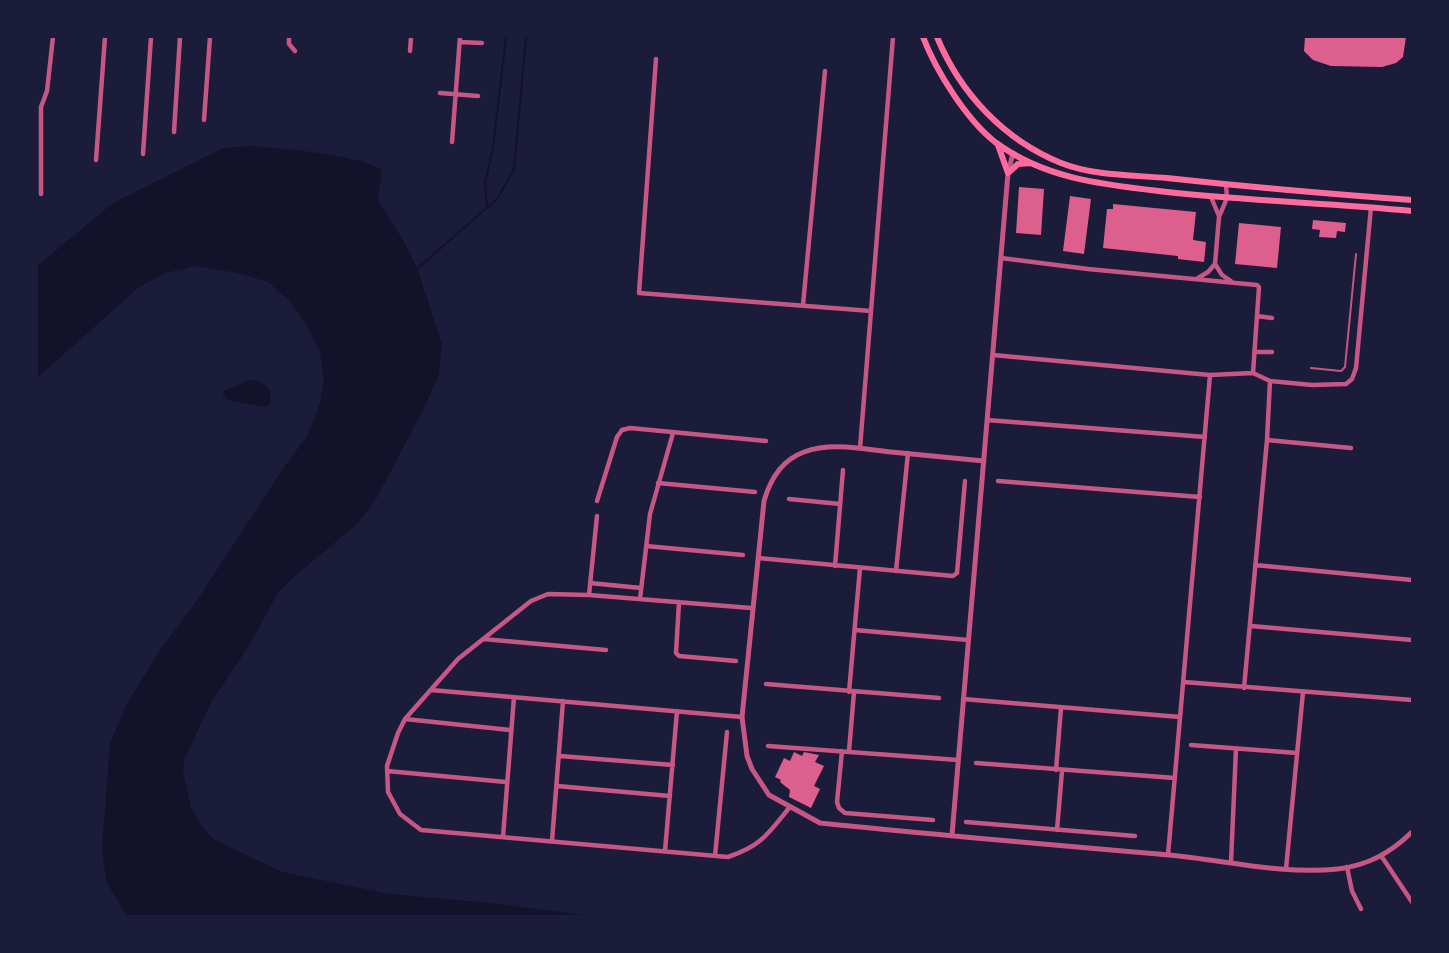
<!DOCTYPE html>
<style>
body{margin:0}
#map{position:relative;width:1449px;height:953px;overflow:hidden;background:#1b1b3a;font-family:Raleway,sans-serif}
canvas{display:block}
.frame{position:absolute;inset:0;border:38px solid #1b1b3a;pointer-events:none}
</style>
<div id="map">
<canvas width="1449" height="953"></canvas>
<div class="frame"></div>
</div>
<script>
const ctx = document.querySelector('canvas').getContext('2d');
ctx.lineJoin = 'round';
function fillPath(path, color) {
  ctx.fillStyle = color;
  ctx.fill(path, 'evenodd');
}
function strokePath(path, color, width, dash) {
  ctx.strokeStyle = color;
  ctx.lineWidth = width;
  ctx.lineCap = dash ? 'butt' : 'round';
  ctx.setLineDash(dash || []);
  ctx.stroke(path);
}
fillPath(new Path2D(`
 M251,146C280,148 357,155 380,169C384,180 376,190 379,202L403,240L417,268L442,344L439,374L426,404L376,499L357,524L288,582L276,596L250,644L210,704L185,758L183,771L191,808L200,824L213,839L282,872L390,894L490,903L591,916H127L106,881L102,847L110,744L126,705L161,649L194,605L284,467L308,435L320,403L324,380L320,352L308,327L290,301L268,282L238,273L196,266L165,273L138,288L37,378V266L113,203L223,148Z
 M255,380C268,384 273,391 270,404L265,407L227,400L223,395L224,391L244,382Z`), '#12122b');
strokePath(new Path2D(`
 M487,205L485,183L493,148L506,37
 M418,268L497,199L514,169L526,37`), '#12122b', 2);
fillPath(new Path2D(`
 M1305,37H1406L1403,57L1396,63L1382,67L1331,66L1313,60L1304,51Z
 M1019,187L1044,189L1041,235L1016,233Z
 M1070,196L1091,199L1084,254L1063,251Z
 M1113,204L1196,212L1193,240L1206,242L1204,262L1178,259V256L1103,248L1107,209H1113Z
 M1313,220L1346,223L1345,232L1337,231L1336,238L1319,237L1320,230L1312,229Z
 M1239,223L1281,227L1277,268L1235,264Z
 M794,752L802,756L804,752L819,755L815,762L824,766L814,786L820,789L811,808L789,797L790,790L780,782L781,780L775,777L784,758L790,761Z`), '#dd5f8e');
strokePath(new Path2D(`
 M1311,368L1341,371L1345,367L1356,254`), '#c65784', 2);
strokePath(new Path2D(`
 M289,37V44L295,51
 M460,42L482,43
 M410,51L411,37
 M656,59L639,293L871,311
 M440,93L478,96
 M204,120L210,37
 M174,132L180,37
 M452,142L460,37
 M143,154L151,37
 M96,160L105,37
 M41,194V107L47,91L53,37
 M1211,197L1219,216
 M1001,258L1088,269L1257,285L1259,287L1253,373
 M1215,264L1222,275L1231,281
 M1198,278L1208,272L1215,264L1219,217L1227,198L1226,185
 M803,305L825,71
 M1257,316L1272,318
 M1254,352H1272
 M993,355L1210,375L1253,373L1270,381L1312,385L1346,384L1352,379L1356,368L1371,207
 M987,420L1205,437
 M1267,440L1351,448
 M860,448L893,37
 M998,481L1200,497
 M658,483L755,492
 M789,499L840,504
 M597,501L617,437L622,430L630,428L766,441
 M646,546L743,555
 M758,558L953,576L957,573L965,481
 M1255,565L1412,580
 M835,566L843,470
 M896,571L908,453
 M590,583L641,588
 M589,595L597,516
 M640,599L650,514L673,433
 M679,602L676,653L679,656L736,661
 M751,608L589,595L548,594L531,601L458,659L405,719L398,733L387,766L388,792L400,814L421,830L728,857C761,846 768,834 789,808
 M1251,626L1412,640
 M855,630L968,640
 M483,639L606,650
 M1184,682L1412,700
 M766,684L939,698
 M1244,688L1267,440L1270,381
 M431,690L742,717
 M849,692L860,568
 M963,699L1180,717
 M405,719L510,730
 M1191,745L1297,753
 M768,746L958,760
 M842,751L837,802L839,808L845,813L933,820
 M849,751L854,692
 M560,756L673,765
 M976,763L1175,778
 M1056,770L1061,708
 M387,771L506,782
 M557,786L670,796
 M966,822L1135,836
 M1057,830L1062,771
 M503,837L514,697
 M552,841L563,701
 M665,851L677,711
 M1168,855L1210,375
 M715,856L727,732
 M1382,857L1412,902
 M1231,862L1236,749
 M1347,867L1352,891L1361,909
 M1286,869L1303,692`), '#c65784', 4.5);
strokePath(new Path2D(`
 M984,461C953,458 922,455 891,452C863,449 831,442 804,452C782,460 770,480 764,501L742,717L747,756L752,769L769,795L820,823C936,835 1053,845 1169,855C1224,860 1282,875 1338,869C1369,865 1390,853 1412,832
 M952,835L1008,173L1013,153`), '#c65784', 5);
strokePath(new Path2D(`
 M923,37C936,71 966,119 995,142C1046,180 1107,185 1167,192C1249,201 1331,203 1412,211
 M937,37C960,93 1004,140 1061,163C1094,176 1132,175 1167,178C1249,187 1330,194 1412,200
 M998,145L1008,173L1018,164L1031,163`), '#ff6b9d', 6);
</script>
